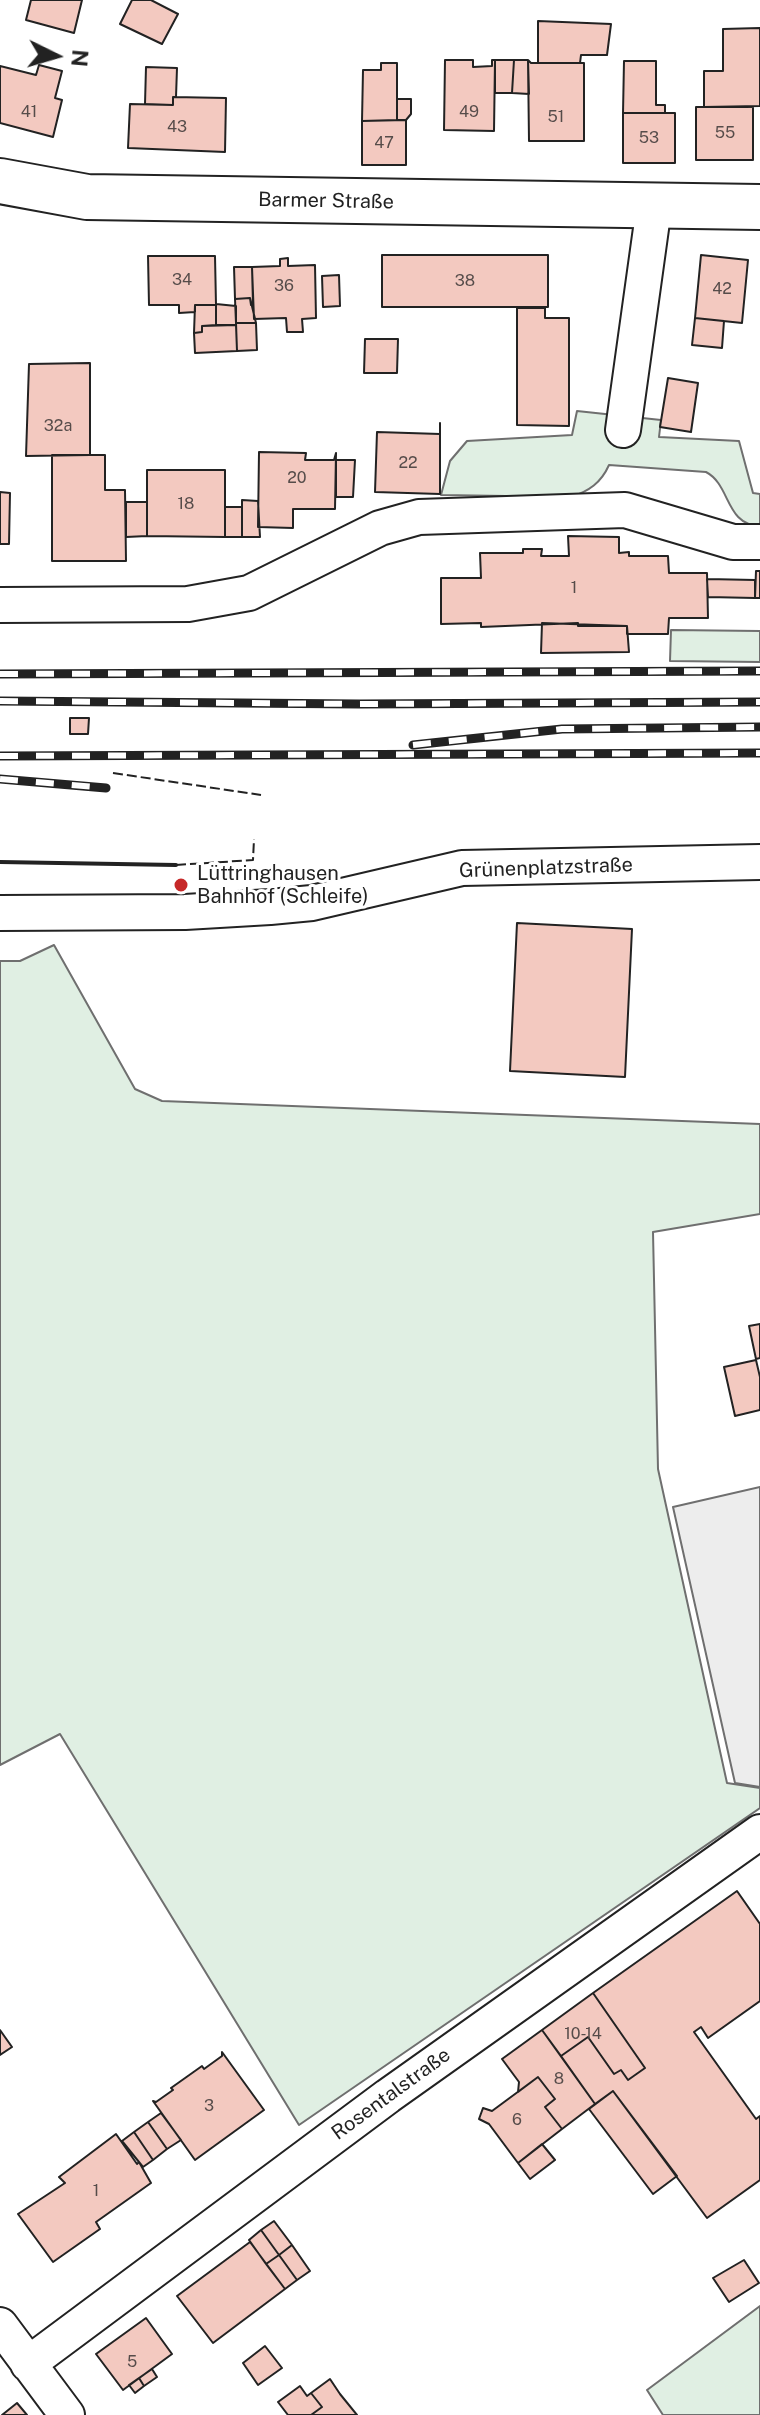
<!DOCTYPE html>
<meta charset="utf-8">
<style>
body{margin:0}
#map{position:relative;width:760px;height:2415px;overflow:hidden;background:#fff;font-family:"Public Sans",sans-serif}
canvas{display:block}
.north{position:absolute;left:16px;top:16px;width:80px;height:80px;-webkit-text-stroke:6px #fff;paint-order:stroke;rotate:95deg;font-size:22px;font-weight:700;line-height:32px;text-align:center;color:#222}
.north::after{content:'';display:block;margin:auto;width:28px;height:36px;background:#222;clip-path:polygon(50% 0,100% 100%,50% 72%,0 100%)}
</style>
<div id="map">
<canvas width="760" height="2415"></canvas>
<div class="north">N</div>
</div>
<script>
const ctx = document.querySelector('canvas').getContext('2d');
ctx.lineJoin = 'round';
function fillPath(path, color) {
  ctx.fillStyle = color;
  ctx.fill(path, 'evenodd');
}
function strokePath(path, color, width, dash) {
  ctx.strokeStyle = color;
  ctx.lineWidth = width;
  ctx.lineCap = dash ? 'butt' : 'round';
  ctx.setLineDash(dash || []);
  ctx.stroke(path);
}
function write(font, color, halo, rows, align = 'center') {
  ctx.font = font + ' "Public Sans",sans-serif';
  ctx.lineWidth = 6;
  ctx.setLineDash([]);
  ctx.textBaseline = 'middle';
  ctx.strokeStyle = halo;
  ctx.fillStyle = color;
  for (const [text, x, y, turn = 0] of rows) {
    ctx.save();
    ctx.translate(x, y);
    ctx.rotate((+turn || 0) * Math.PI / 180);
    ctx.textAlign = isNaN(turn) ? turn : align;
    if (halo) ctx.strokeText(text, 0, 0);
    ctx.fillText(text, 0, 0);
    ctx.restore();
  }
}
const green = new Path2D(`
 M577,411L661,420L659,437L739,441L753,493L760,494V526C725,525 731,485 706,472L609,465C601,483 589,491 571,497L441,495L450,461L467,441L572,435Z
 M671,630L760,631V662L670,661Z
 M54,945L135,1089L162,1101L760,1124V1214L653,1232L658,1469L727,1783L760,1788V1808L299,2125L60,1734L0,1765V961H20Z
 M760,2306V2415H663L647,2390Z`);
fillPath(green, '#e0efe3');
strokePath(green, '#6f6f6f', 2);
const parking = new Path2D(`
 M760,1487V1787L735,1783L673,1507Z`);
fillPath(parking, '#ededed');
strokePath(parking, '#6f6f6f', 2);
const building = new Path2D(`
 M31,0H82L74,33L26,20Z
 M132,0H151L178,14L162,44L120,24Z
 M538,21L611,24L607,55H581L580,63H538Z
 M760,28V106L704,107V71H723V29Z
 M445,60H473V67L492,66V60H495L494,131L444,130Z
 M495,60H514L512,93H495Z
 M514,60H528L529,94L512,93Z
 M528,60L531,63H584V141H529Z
 M624,61H656V105H665V113H623Z
 M381,63H397V120L362,121L363,70H381Z
 M39,65L62,71L55,98L62,100L53,137L0,123V66L36,75Z
 M146,67L177,68L176,97H173V105L145,104Z
 M173,97L226,98L225,152L128,148L130,104L173,105Z
 M397,99H411V114L406,120H397Z
 M696,107H753V160H696Z
 M623,113H675V163H623Z
 M406,120V165H362V121Z
 M382,255H548V307H382Z
 M701,255L748,260L742,323L695,318Z
 M148,256H215L216,305H195V312L179,313V305H149Z
 M288,258V266L315,265L316,318L302,319L303,332H287L286,318L254,319L252,267L280,266V259Z
 M234,267H252L253,304L251,305L250,298L235,299Z
 M339,275L340,306L323,307L322,276Z
 M250,298L256,323H236L235,299Z
 M216,304L236,306V325H216Z
 M195,305H216V325L202,326V332L194,333Z
 M517,308H545V318H569V426L517,425Z
 M695,318L724,321L722,348L692,345Z
 M236,323H256L257,350L237,351Z
 M236,325L237,351L195,353L194,333L202,332V326Z
 M365,339H398L397,373H364Z
 M90,363V455L26,456L29,364Z
 M668,378L698,383L691,432L660,427Z
 M440,423V494L375,492L377,432L440,434Z
 M259,452L306,453L305,460H334L336,453L335,509H293V528L258,527Z
 M52,455H105V490H125L126,561H52Z
 M336,460H355L353,497H336Z
 M147,470H225V537L147,536Z
 M0,492L10,493L9,544H0Z
 M242,500L258,501L260,537H242Z
 M126,502H147V536L126,537Z
 M225,507H242V537H225Z
 M568,536L619,537V553L629,552V556H668L669,573H707L708,618H669L668,634H627V626H578V623L481,627V623L441,624V578H481L480,553H523V549H542L541,556H569Z
 M756,571H760V598H755Z
 M707,579L755,580V598L708,597Z
 M542,623L627,626L629,652L541,653Z
 M70,718H89L88,734H70Z
 M517,923L632,929L625,1077L510,1071Z
 M760,1324V1358L756,1359L749,1326Z
 M756,1360L760,1377V1410L735,1416L724,1367Z
 M737,1891L760,1924V2001L708,2038L701,2027L694,2032L756,2119L760,2116V2180L707,2218L613,2091L595,2104L561,2056L588,2037L614,2074L621,2070L628,2080L645,2068L593,1993Z
 M593,1993L645,2068L628,2080L621,2070L614,2074L588,2037L561,2056L542,2030Z
 M0,2030L12,2047L0,2055Z
 M542,2030L595,2104L562,2129L545,2107L555,2099L538,2077L518,2092L519,2082L502,2059Z
 M222,2052L264,2110L195,2160L153,2101L156,2102L173,2090L171,2088L202,2066L204,2069L222,2056Z
 M538,2077L555,2099L545,2107L562,2129L518,2163L489,2124L479,2119L483,2108L492,2111Z
 M613,2091L677,2176L653,2194L589,2109Z
 M161,2113L181,2140L167,2149L148,2122Z
 M148,2122L167,2149L153,2160L134,2132Z
 M134,2132L153,2160L143,2167L122,2141Z
 M116,2134L137,2164L139,2162L151,2183L96,2222L100,2229L53,2262L18,2214L65,2183L59,2177Z
 M542,2144L555,2160L530,2179L518,2163Z
 M274,2221L292,2245L279,2255L261,2230Z
 M261,2230L279,2255L266,2264L249,2240Z
 M250,2242L285,2289L213,2343L177,2296Z
 M292,2245L310,2271L297,2280L279,2255Z
 M279,2255L297,2280L285,2289L266,2264Z
 M744,2260L759,2283L729,2302L713,2278Z
 M146,2318L172,2354L123,2390L96,2354Z
 M265,2346L282,2368L258,2385L243,2363Z
 M152,2369L157,2377L144,2386L139,2378Z
 M139,2378L144,2386L135,2393L129,2385Z
 M330,2379L340,2394L357,2415H311L322,2407L311,2393Z
 M300,2386L307,2396L311,2393L322,2407L311,2415H288L278,2402Z
 M17,2403L27,2415H2Z`);
fillPath(building, '#f3c9c0');
strokePath(building, '#222', 2);
const minor = new Path2D(`
 M623,430L654,207
 M0,605L188,604L249,593L380,528L419,517L625,510L733,542H760
 M0,913L185,912L270,907L312,903L462,868L760,862
 M0,2325L67,2415
 M28,2364L388,2096L760,1832`);
const primary = new Path2D(`
 M0,181L87,197L760,207`);
strokePath(minor, '#222', 38);
strokePath(primary, '#222', 48);
strokePath(minor, '#fff', 34);
strokePath(primary, '#fff', 44);
const rail = new Path2D(`
 M0,674L760,671
 M0,701L359,704L760,702
 M413,745L562,729L760,727
 M0,756L760,753
 M0,779L106,788`);
strokePath(rail, '#222', 9);
strokePath(rail, '#fff', 6, [18]);
strokePath(new Path2D(`
 M113,773L261,795
 M176,865L253,860L254,839`), '#222', 2, [10, 4]);
strokePath(new Path2D(`
 M0,862L176,865`), '#222', 4);
for (const [x, y, r, color] of [
 [181,885,8,"#c62828"]
]) {
  const dot = new Path2D();
  dot.arc(x, y, r, 0, 2 * Math.PI);
  ctx.fillStyle = color;
  ctx.fill(dot);
  strokePath(dot, '#fff', 3);
}
write('16px', '#564c4a', null, [
 ["41",29,112],
 ["49",469,112],
 ["51",556,117],
 ["43",177,127],
 ["55",725,133],
 ["53",649,138],
 ["47",384,143],
 ["34",182,280],
 ["38",465,281],
 ["36",284,286],
 ["42",722,289],
 ["32a",58,426],
 ["22",408,463],
 ["20",297,478],
 ["18",186,504],
 ["1",574,588],
 ["10-14",583,2034],
 ["8",559,2079],
 ["3",209,2106],
 ["6",517,2120],
 ["1",96,2191],
 ["5",132,2362]
]);
write('20px', '#222', '#fff', [
 ["Barmer Straße",326,201,1],
 ["Grünenplatzstraße",546,868,-2],
 ["Rosentalstraße",391,2094,-36]
]);
write('20px', '#222', '#fff', [
 ["Lüttringhausen",197,874],
 ["Bahnhof (Schleife)",197,897]
], 'left');
</script>
